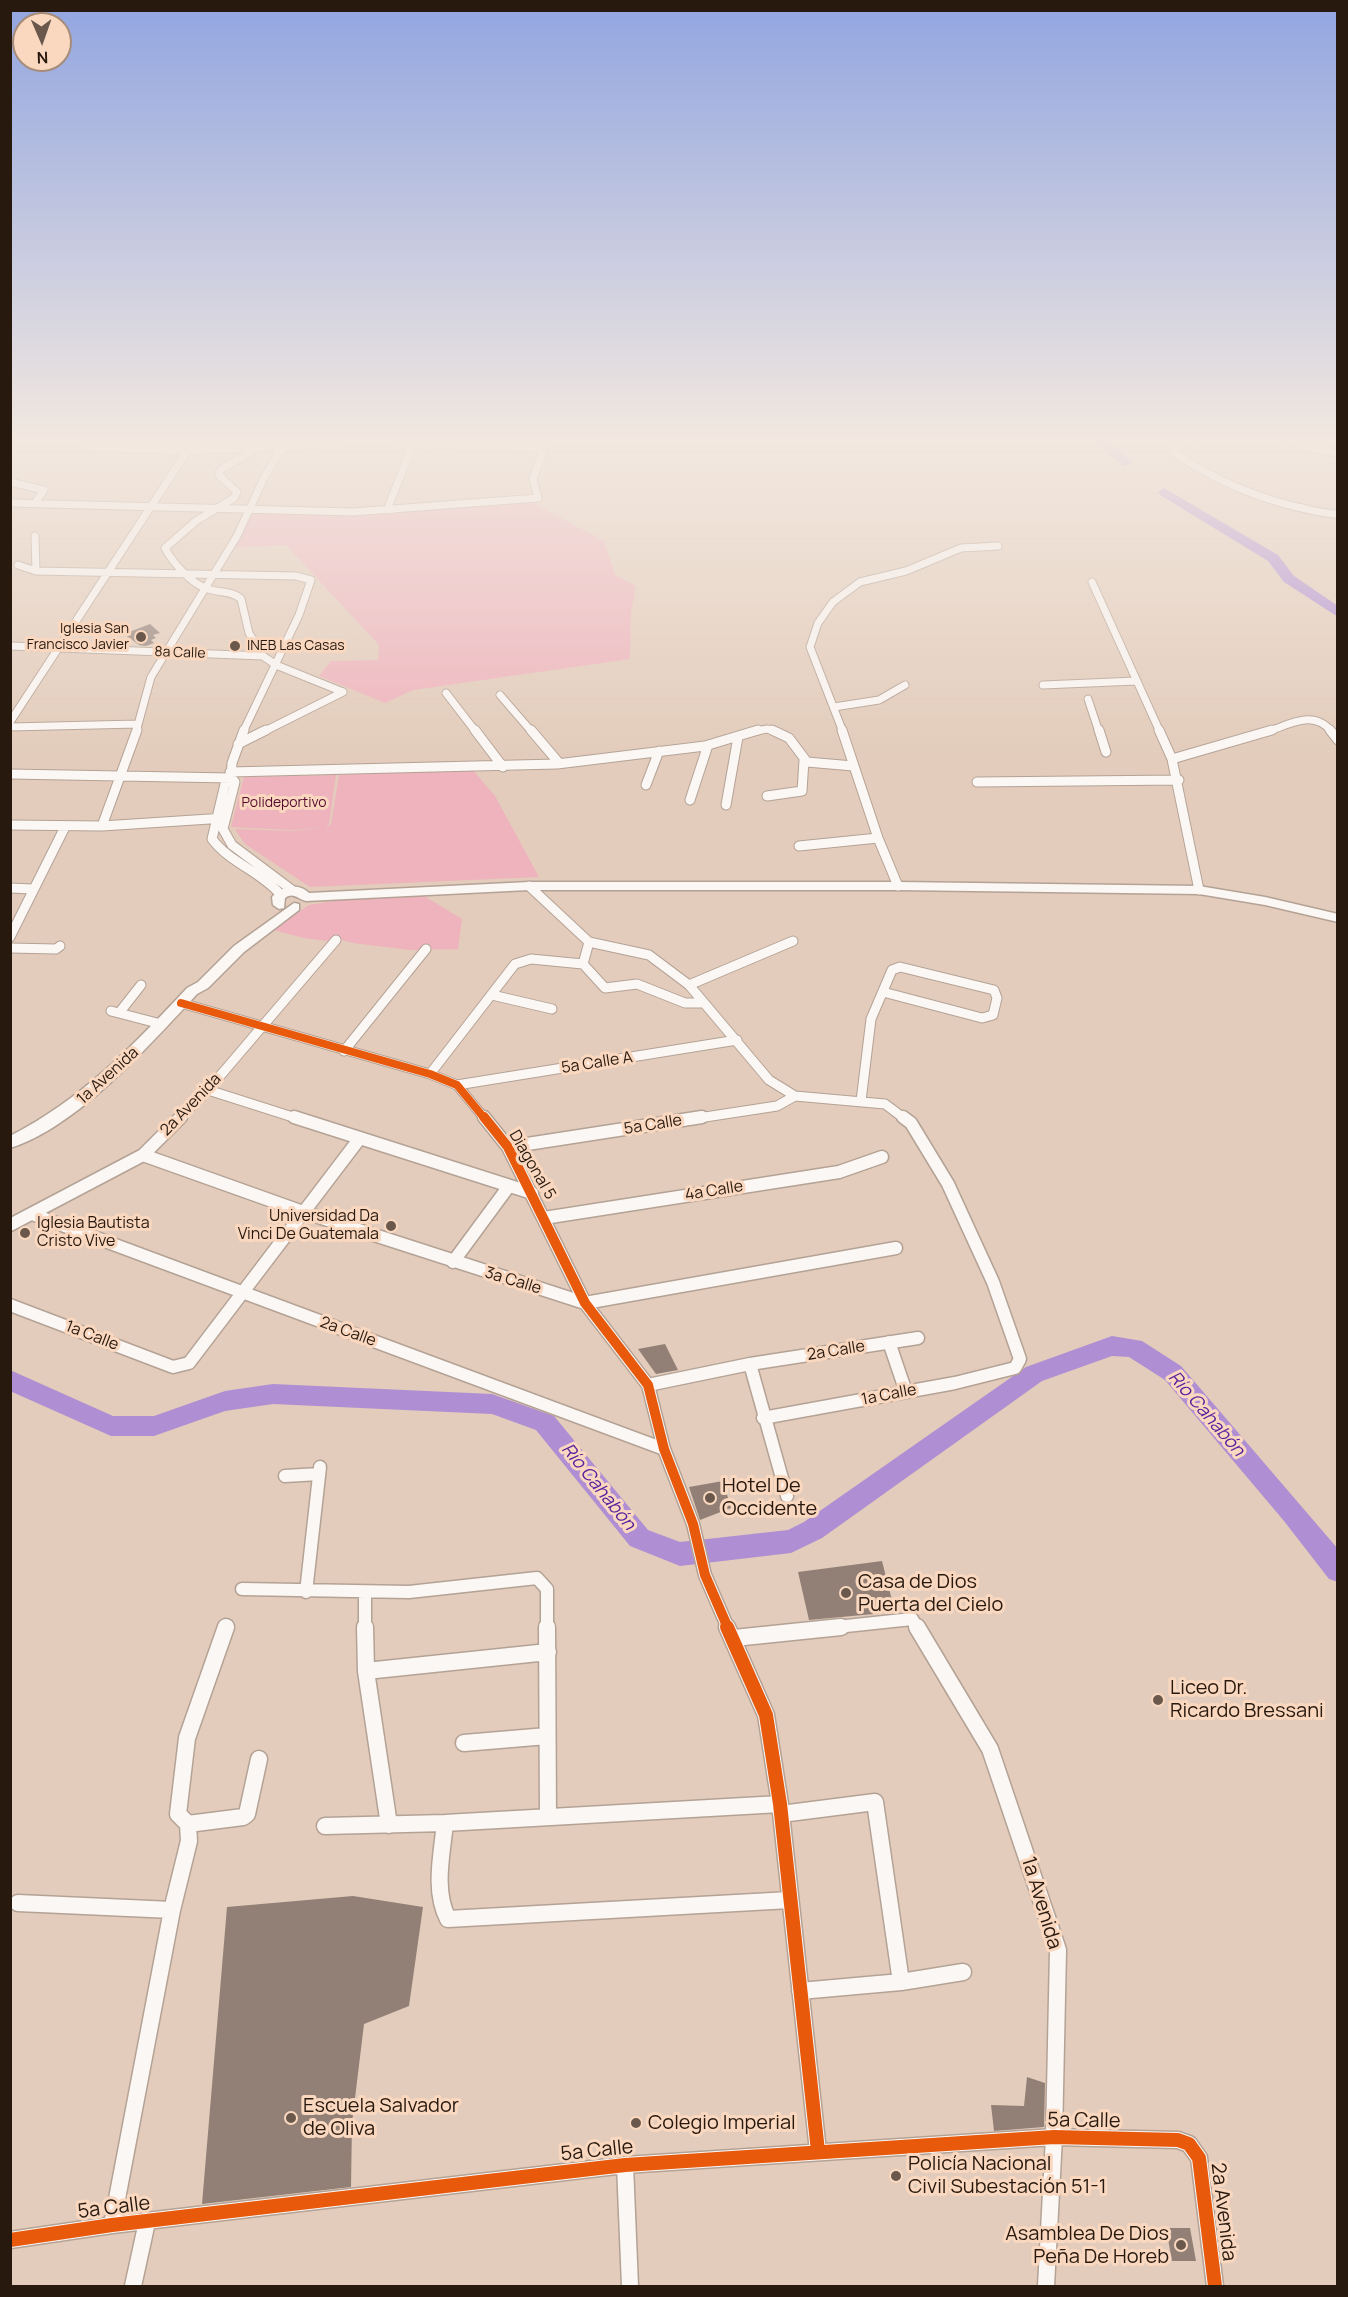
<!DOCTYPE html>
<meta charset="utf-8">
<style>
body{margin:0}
#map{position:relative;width:1348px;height:2297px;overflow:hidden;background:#e3ccbb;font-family:Manrope,sans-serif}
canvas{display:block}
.frame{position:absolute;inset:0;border:12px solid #28190e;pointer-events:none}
.north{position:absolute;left:12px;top:12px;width:60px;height:60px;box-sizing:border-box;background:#fad8c0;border:2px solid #a68c79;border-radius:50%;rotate:178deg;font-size:16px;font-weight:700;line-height:24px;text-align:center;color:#28190e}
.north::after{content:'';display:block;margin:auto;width:21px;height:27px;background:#69584b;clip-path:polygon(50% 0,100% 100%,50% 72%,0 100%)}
</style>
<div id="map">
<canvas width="1348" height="2297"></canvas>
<div class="frame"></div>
<div class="north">N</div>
</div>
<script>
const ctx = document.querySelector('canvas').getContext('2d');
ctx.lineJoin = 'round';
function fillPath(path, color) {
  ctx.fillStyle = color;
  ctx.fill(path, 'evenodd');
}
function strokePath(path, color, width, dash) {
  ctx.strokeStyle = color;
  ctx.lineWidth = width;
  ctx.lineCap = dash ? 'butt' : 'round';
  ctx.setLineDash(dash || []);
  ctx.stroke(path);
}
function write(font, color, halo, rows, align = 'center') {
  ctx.font = font + ' Manrope,sans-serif';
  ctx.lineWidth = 6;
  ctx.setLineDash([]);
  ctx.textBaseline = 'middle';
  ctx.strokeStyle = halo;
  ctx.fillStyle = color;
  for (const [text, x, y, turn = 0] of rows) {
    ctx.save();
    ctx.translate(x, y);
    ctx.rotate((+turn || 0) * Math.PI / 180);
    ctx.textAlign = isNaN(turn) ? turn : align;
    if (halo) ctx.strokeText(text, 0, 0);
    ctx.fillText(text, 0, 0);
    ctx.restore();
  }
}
fillPath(new Path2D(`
 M532,502L604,541L615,575L636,586L631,612L630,659L413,690L385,703L319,676L331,661L378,660L379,645L286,545L230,548L251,512L402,511Z
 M472,769L495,796L539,877L310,887L245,844L235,829L291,831L322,828L291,830L231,827L244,777L336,775L329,824L325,829L331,824L339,775Z
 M410,895L424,896L462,919L458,949L410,950L353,943L339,939L327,941L304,938L273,930L309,905L351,898Z`), '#eeb3bc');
fillPath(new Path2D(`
 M1089,436H1103L1133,463L1123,466Z
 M1164,488L1278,555L1294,576L1338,606V617L1284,582L1268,561L1160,495L1158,492Z
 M1112,1336L1142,1341L1181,1366L1338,1549V1582L1329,1579L1284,1521L1165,1380L1129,1357L1112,1356L1042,1381L822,1538L791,1553L680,1566L630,1546L536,1430L492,1414L273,1404L225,1411L154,1436H111L10,1391V1370L113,1416H154L225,1391L273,1384L492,1394L554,1416L648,1530L680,1542L788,1530L804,1522L1026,1367Z`), '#af8ed3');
fillPath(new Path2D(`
 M150,624L160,633L153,635L156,638L151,640L154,643L146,646L139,645L124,634Z
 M665,1344L678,1370L656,1374L638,1349Z
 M723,1481L731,1508L700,1520L689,1487Z
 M882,1561L895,1612L809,1620L798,1572Z
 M353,1896L423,1907L409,2006L364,2024L352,2123L351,2187L202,2204L227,1907Z
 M1027,2077L1045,2083L1044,2127L994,2131L991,2105L1024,2106Z
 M1166,2228H1190L1196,2261H1172Z`), '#928076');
const streetFar3 = new Path2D(`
 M260,436L256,449L220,470L219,475L237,492L234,498L196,521L165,548C172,562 190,582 205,588C216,593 232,590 241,599L249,633L263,656
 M1197,436L1171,451C1211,478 1250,496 1297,507C1311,510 1324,514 1338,514
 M1281,436L1310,448L1338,453
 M10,482L44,490L35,503
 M10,503L353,512L538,498L533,479L544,448L362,442L188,451L85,447L77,440
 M391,510L389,505L416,436
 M35,536L36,571
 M18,565L36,571L296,576L311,580L299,615L243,732
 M1092,582L1160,732
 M10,646L263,656L276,665L343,692
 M1043,685L1136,681
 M446,693L476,732
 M500,695L532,732
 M1088,699L1099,732
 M834,707L879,700L905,685
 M10,722L197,436
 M10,727L138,724
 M136,732L151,677L237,536L264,478L289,436
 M263,732L343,692
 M752,732L767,729L778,732
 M843,732L810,647L818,623L833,602L860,582L906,571L961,548L998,546
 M1267,732C1290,724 1314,709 1332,732`);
const streetFar2 = new Path2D(`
 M244,730L232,763L231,778L235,782L223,829L232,845L292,890
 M475,730L503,767
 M531,730L559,763
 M772,730L789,738L807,762L853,766
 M842,730L878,838L898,886
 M1099,730L1106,752
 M1159,730L1172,759L1199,890
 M1330,730L1338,740
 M238,744L266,730
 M1172,759L1272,730
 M230,772L557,764L705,746L758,730
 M10,774L231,778
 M231,778L225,784L212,839C230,863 260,871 280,894
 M977,782L1179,780
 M646,785L659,751
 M767,796L802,791L804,760
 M690,800L708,745
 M726,805L738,737
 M10,825L102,826L225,818
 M102,826L137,730
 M799,846L878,838
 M529,886L589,942L649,955L689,985L769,1080L795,1096L885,1104L905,1119
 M10,888L33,889
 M10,937L65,827
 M10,948L56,949L60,946
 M583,964L605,988L637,984L685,1003H703
 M689,985L793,941
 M492,995L552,1009
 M181,1003L430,1074L457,1085L485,1119
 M111,1011L161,1024
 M119,1013L141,985
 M344,1051L426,949
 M430,1074L515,964L531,959L583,964L589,942
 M457,1085L737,1040
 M208,1090L299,1119
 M861,1101L871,1019L892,970L900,967L994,990L997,998L993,1015L982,1018L883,992
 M179,1119L208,1090L336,940
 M692,1119L777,1106L795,1096`);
const streetFar1 = new Path2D(`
 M294,1117L532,1193
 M484,1117L508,1147L585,1303L648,1385L664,1449L693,1524L705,1575L728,1628
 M508,1147L702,1117
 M143,1155L303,1212L585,1303L896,1248
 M32,1214L664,1449
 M544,1218L839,1172L882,1157
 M10,1225L143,1155L181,1117
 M453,1262L509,1186
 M10,1305L173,1367L189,1363L360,1138
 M889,1342L906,1392
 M750,1364L787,1496
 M648,1385L750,1364L918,1338
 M763,1418L955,1383L1015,1368L1020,1359L993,1282L948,1184L911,1123L903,1117
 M285,1476L319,1474
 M242,1589L409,1592L537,1578L547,1589V1628
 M306,1592L320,1467
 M365,1592V1628
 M225,1628L226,1626
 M827,1628L912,1619L917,1628`);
const street = new Path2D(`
 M365,1627L366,1671L389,1825
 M547,1627L548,1817
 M727,1627L766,1715L780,1804L818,2151
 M917,1627L990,1749L1058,1950L1054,2137L1046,2286
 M734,1638L841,1627
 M366,1671L548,1652
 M464,1743L547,1736
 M781,1814L875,1802L901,1982L800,1991
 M445,1823C442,1854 433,1890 448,1919L790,1900
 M188,1824L243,1817L247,1814L259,1759
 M325,1826L445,1823L780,1804
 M18,1903L172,1910
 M901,1982L963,1972
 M625,2165L630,2286
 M112,2225L172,1910L189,1841L188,1824L178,1814L187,1738L226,1627
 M10,2240L112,2225L625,2165L1054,2137L1178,2140L1189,2144L1199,2158L1215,2286
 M133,2286L147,2222`);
const secondary = new Path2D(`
 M529,882H898L1199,886L1265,897L1338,914V922L1265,905L1199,894L898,890H529L306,901C297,899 294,892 285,898L284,908L279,909L273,905L272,897C281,887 298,882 309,893Z
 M294,903L299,904V910L244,952L208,988L197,994C151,1044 76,1128 10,1148V1136C81,1100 134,1045 187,988L198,982L234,946Z`);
strokePath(streetFar3, '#b4a295', 9);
strokePath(streetFar2, '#b4a295', 11);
strokePath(streetFar1, '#b4a295', 15);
strokePath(street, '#b4a295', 19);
strokePath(secondary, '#b4a295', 3);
strokePath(streetFar3, '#fbf7f5', 7);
strokePath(streetFar2, '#fbf7f5', 9);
strokePath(streetFar1, '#fbf7f5', 12);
strokePath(street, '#fbf7f5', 16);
fillPath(secondary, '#fbf7f5');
strokePath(new Path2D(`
 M181,1003L430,1074L457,1085L485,1119`), '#e8590c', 8);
strokePath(new Path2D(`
 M484,1117L508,1147L585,1303L648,1385L664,1449L693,1524L705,1575L728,1628`), '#e8590c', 10);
strokePath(new Path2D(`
 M727,1627L766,1715L780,1804L818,2151
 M10,2240L112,2225L625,2165L1054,2137L1178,2140L1189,2144L1199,2158L1215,2286`), '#e8590c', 14);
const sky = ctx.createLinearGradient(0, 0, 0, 758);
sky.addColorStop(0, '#91a5e0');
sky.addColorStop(0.58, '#f2e8e0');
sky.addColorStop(1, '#f2e8e000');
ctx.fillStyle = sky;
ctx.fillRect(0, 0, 1348, 758);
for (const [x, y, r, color] of [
 [141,637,6,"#69584b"],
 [235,646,6,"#69584b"],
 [391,1226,6,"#69584b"],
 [25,1233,6,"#69584b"],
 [710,1498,6,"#69584b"],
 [846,1593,6,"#69584b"],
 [1158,1700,6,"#69584b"],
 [291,2118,6,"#69584b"],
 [636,2123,6,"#69584b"],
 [896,2176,6,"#69584b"],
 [1181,2245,6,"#69584b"]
]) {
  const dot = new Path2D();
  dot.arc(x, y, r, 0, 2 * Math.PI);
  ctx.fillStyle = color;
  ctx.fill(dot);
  strokePath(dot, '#fad8c0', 2);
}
write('14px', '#28190e', '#fad8c0', [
 ["Iglesia San",129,629],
 ["Francisco Javier",129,645],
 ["INEB Las Casas",247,646,"left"]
], 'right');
write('14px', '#28190e', '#fad8c0', [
 ["8a Calle",180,653,2]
]);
write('14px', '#560a2e', '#fad8c0', [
 ["Polideportivo",284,803]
]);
write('16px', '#28190e', '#fad8c0', [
 ["5a Calle A",597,1063,-9],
 ["1a Avenida",108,1076,-42],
 ["2a Avenida",191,1105,-46],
 ["5a Calle",653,1125,-9],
 ["Diagonal 5",532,1165,60],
 ["4a Calle",714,1191,-9],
 ["3a Calle",513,1281,17],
 ["2a Calle",348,1332,20],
 ["1a Calle",92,1336,21],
 ["2a Calle",836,1351,-9],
 ["1a Calle",889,1395,-11]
]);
write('16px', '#28190e', '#fad8c0', [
 ["Universidad Da",379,1217],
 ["Vinci De Guatemala",379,1235],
 ["Iglesia Bautista",37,1224,"left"],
 ["Cristo Vive",37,1242,"left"]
], 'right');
write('italic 18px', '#59219e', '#fad8c0', [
 ["Río Cahabón",1206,1414,49],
 ["Río Cahabón",598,1487,51]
]);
write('20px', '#28190e', '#fad8c0', [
 ["Hotel De",722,1486],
 ["Occidente",722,1509],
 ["Casa de Dios",858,1582],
 ["Puerta del Cielo",858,1605],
 ["Liceo Dr.",1170,1688],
 ["Ricardo Bressani",1170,1711],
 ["Escuela Salvador",303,2106],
 ["de Oliva",303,2129],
 ["Colegio Imperial",648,2123],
 ["Policía Nacional",908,2164],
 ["Civil Subestación 51-1",908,2187],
 ["Asamblea De Dios",1169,2234,"right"],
 ["Peña De Horeb",1169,2257,"right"]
], 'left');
write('20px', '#28190e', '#fad8c0', [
 ["1a Avenida",1041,1903,73],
 ["5a Calle",1084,2121,1],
 ["5a Calle",597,2151,-6],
 ["5a Calle",114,2208,-7],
 ["2a Avenida",1223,2212,83]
]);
</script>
